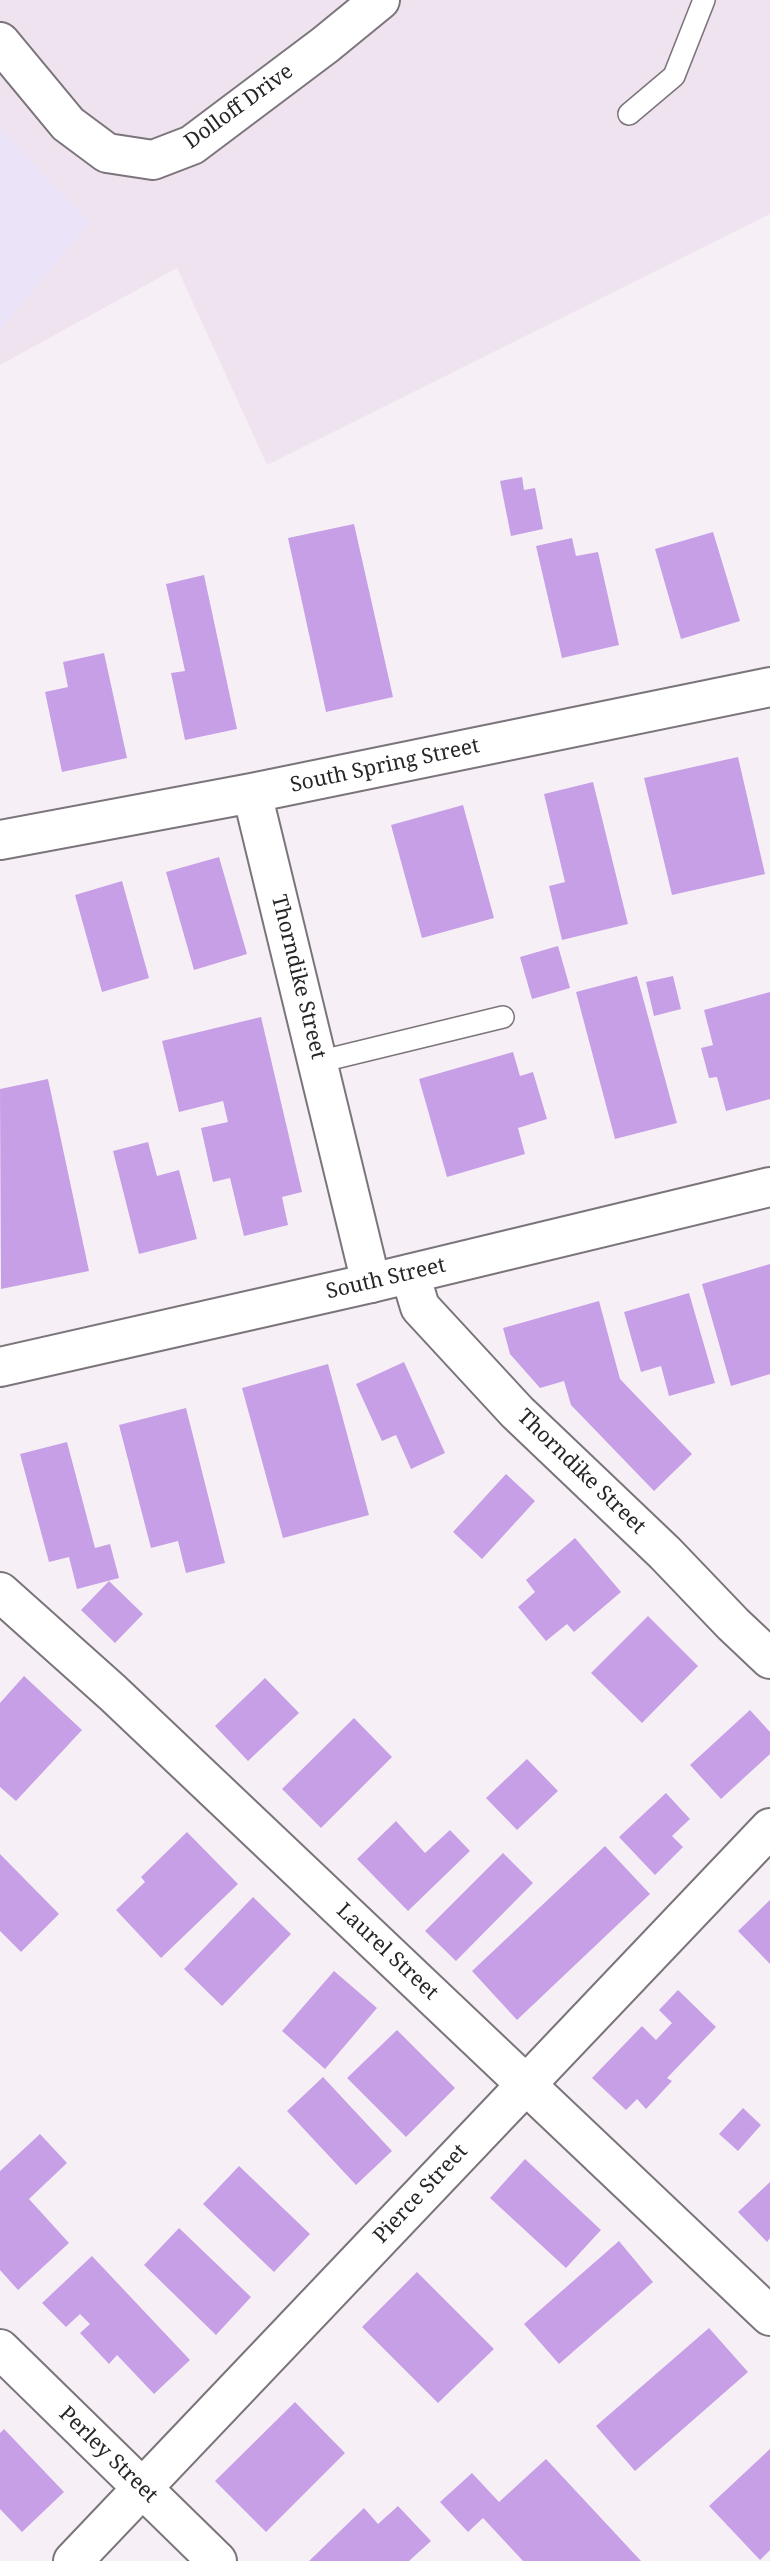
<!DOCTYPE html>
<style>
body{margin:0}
canvas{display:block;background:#f6f0f6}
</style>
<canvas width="770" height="2561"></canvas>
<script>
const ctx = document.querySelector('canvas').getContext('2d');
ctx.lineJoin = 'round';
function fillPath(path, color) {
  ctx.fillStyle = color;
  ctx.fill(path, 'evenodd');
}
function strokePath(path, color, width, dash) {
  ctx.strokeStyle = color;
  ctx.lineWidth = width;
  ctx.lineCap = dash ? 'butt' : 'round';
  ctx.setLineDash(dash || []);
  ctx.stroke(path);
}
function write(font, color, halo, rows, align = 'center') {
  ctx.font = font + ' "Noto Serif",serif';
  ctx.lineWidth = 7;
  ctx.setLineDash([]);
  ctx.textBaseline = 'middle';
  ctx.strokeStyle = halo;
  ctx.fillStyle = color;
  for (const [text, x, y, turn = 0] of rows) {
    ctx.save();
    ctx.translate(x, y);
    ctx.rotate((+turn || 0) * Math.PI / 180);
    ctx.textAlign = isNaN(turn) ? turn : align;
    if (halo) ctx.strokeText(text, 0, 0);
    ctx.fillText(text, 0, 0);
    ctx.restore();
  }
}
fillPath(new Path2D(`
 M0,0H770V214L267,465L177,268L0,365Z`), '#f0e3f0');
fillPath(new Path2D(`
 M0,127L90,223L0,330Z`), '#ebe4f9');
fillPath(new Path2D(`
 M522,477L524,490L535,488L543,529L511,536L500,481Z
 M354,524L393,697L326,712L288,538Z
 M713,532L740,621L681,639L655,549Z
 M572,538L576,556L598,552L619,645L562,658L536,546Z
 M204,575L237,729L185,740L171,673L185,671L166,584Z
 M104,653L127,758L62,772L45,692L68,687L63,662Z
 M738,757L765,874L672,895L644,778Z
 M593,782L628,924L562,940L549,886L565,882L544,794Z
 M463,805L494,918L422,938L391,825Z
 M219,857L247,954L194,970L166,872Z
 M122,881L149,978L102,992L75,895Z
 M558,946L570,988L532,999L520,957Z
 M637,976L677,1123L615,1139L576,992Z
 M673,976L681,1009L654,1016L646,982Z
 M770,992V1099L726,1111L717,1077L709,1078L701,1048L713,1045L704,1010Z
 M261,1017L302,1192L282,1197L288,1225L244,1236L230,1178L213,1182L201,1128L228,1122L223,1101L179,1112L162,1041Z
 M513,1052L520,1076L533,1072L547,1119L518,1128L525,1154L447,1177L419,1079Z
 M48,1079L89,1271L1,1289L0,1089Z
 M148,1142L157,1176L179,1170L197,1239L139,1254L113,1151Z
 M770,1264V1374L731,1386L702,1284Z
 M689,1293L715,1383L669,1396L661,1366L641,1372L624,1312Z
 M599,1301L620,1379L692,1454L654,1491L571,1405L564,1381L540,1388L510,1354L503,1328Z
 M404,1362L445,1453L411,1469L396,1435L382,1441L356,1384Z
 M328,1364L369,1515L283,1538L242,1388Z
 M186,1408L225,1563L186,1573L178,1541L151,1548L119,1425Z
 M67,1442L95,1548L110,1544L119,1578L77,1589L69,1557L49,1562L20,1454Z
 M506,1474L535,1501L482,1559L453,1532Z
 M575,1538L621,1592L574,1632L567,1624L546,1641L518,1607L535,1592L526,1580Z
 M109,1581L143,1614L115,1643L81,1610Z
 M648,1616L698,1666L642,1723L591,1673Z
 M24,1676L82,1730L16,1801L0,1787V1703Z
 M265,1678L299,1713L248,1761L215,1726Z
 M750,1710L770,1732V1754L721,1799L690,1765Z
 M354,1718L392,1757L321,1828L282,1789Z
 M527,1759L558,1791L517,1830L486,1798Z
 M666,1793L690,1819L672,1836L683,1847L655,1875L619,1837Z
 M396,1821L425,1853L450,1830L470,1851L408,1911L357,1859Z
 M187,1832L238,1884L161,1958L116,1910L145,1882L141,1877Z
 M605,1846L650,1894L517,2020L472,1971Z
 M503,1853L533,1883L456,1961L425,1931Z
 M0,1854L59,1914L21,1952L0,1931Z
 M253,1897L291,1934L222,2006L184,1969Z
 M770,1900V1964L738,1931Z
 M334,1971L377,2008L325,2069L282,2031Z
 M678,1990L716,2027L667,2078L672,2081L646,2109L637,2099L626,2110L592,2078L642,2026L656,2040L672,2023L659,2010Z
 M397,2030L455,2088L406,2137L347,2078Z
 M323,2077L392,2151L356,2185L287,2111Z
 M743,2108L761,2125L738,2151L719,2134Z
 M40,2134L67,2163L29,2199L69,2243L18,2290L0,2270V2171Z
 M525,2159L601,2230L566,2268L490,2198Z
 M239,2166L310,2234L274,2272L203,2204Z
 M770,2182V2238L767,2242L738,2212Z
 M179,2228L251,2297L216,2335L144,2265Z
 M619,2241L653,2282L559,2364L524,2324Z
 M92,2256L190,2360L154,2394L117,2355L109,2364L80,2333L90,2324L80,2314L66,2327L42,2303Z
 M417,2272L494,2349L438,2403L362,2327Z
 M709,2328L748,2372L635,2471L596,2426Z
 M295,2402L345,2453L266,2532L215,2481Z
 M4,2429L64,2492L22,2532L0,2509V2433Z
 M770,2449V2550L760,2560L709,2506Z
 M546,2459L641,2561H523L483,2518L468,2532L440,2502L472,2473L499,2502Z
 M398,2506L431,2541L409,2561H309L364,2508L378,2524Z`), '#c79fe7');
const lane = new Path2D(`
 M629,114L674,76L704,0
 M318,1062L503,1017`);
const street = new Path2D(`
 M0,42L68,124L107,153L153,160L192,145L325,45L380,0
 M252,793L371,1283
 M0,840L252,793L770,687
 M410,1274L420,1307L517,1412L665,1553L733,1624L770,1659
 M0,1592L113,1693L770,2316
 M0,2349L217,2561
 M73,2561L770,1828`);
const secondary = new Path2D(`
 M0,1367L371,1283L770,1187`);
strokePath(lane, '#7b757b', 24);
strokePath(street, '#7b757b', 42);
strokePath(secondary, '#7b757b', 42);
strokePath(lane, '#fff', 21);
strokePath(street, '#fff', 38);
strokePath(secondary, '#fff', 38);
write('21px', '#272527', '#fff', [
 ["Dolloff Drive",239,107,-36],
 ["South Spring Street",385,766,-12],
 ["Thorndike Street",298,977,76],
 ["South Street",386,1279,-13],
 ["Thorndike Street",581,1472,44],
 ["Laurel Street",387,1952,43],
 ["Pierce Street",421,2194,-47],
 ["Perley Street",108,2455,44]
]);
</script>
